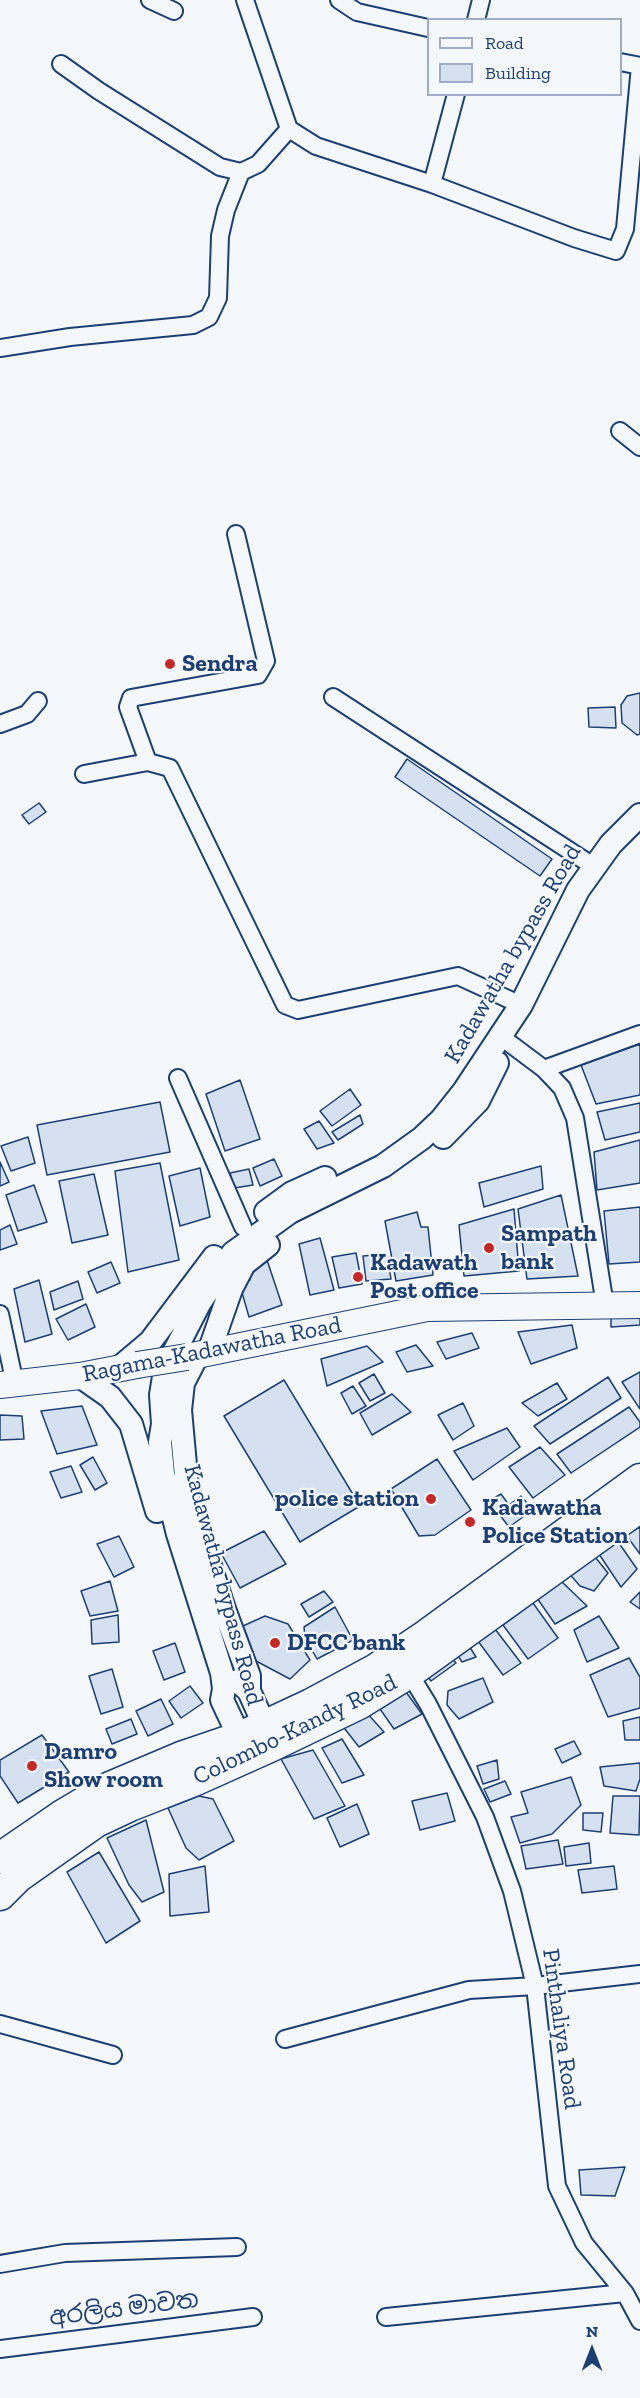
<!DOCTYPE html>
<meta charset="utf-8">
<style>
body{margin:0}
#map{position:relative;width:640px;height:2398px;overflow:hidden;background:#f4f7fb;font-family:"Zilla Slab",serif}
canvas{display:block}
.legend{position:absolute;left:427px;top:18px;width:195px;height:78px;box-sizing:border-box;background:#f4f7fb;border:2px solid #9eadc5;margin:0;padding:8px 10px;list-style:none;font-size:18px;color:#1d3f73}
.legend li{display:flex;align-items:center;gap:12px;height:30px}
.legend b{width:30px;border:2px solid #9eadc5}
.north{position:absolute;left:562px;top:2320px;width:60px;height:60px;-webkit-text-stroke:4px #f4f7fb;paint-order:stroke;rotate:0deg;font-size:16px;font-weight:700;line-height:24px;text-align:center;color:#1d3f73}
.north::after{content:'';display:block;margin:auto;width:21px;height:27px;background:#1d3f73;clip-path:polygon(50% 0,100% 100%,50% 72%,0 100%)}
</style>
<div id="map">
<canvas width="640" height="2398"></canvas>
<ul class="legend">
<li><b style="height:8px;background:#f4f7fb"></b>Road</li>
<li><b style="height:16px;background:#d5e0f0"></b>Building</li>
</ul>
<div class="north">N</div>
</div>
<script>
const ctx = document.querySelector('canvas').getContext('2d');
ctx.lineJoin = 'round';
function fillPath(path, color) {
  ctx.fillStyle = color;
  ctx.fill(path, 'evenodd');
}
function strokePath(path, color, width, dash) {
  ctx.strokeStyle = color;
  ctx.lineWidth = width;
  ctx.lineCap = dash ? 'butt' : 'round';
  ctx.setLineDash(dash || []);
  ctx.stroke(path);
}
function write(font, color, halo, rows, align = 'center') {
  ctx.font = font + ' "Zilla Slab","Noto Sans Sinhala",serif';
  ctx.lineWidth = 4.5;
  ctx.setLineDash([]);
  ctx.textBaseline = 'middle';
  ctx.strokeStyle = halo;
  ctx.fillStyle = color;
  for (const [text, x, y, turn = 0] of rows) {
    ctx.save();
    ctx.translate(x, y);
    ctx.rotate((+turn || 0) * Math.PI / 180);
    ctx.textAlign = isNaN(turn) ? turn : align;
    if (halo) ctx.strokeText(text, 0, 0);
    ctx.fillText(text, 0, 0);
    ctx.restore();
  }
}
const building = new Path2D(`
 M640,693V734L637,735L622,723L621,705L627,696Z
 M615,707L616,728L589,727L588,708Z
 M407,759L552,859L540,876L395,777Z
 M39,803L46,812L29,824L22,815Z
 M640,1044V1095L596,1104L581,1065Z
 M240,1080L260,1139L225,1151L206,1094Z
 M350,1089L361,1105L332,1126L320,1111Z
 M160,1102L170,1152L47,1175L37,1125Z
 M640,1103V1132L605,1140L597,1112Z
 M360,1115L363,1124L338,1140L332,1132Z
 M319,1121L334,1143L317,1149L304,1129Z
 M28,1137L35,1163L11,1171L1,1146Z
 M640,1140V1183L597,1190L594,1152Z
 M274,1159L282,1176L260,1186L253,1168Z
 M0,1162L9,1182L0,1186Z
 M160,1163L179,1260L128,1272L115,1171Z
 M541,1166L543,1189L484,1207L479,1183Z
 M200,1168L210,1217L180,1226L169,1176Z
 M249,1169L253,1185L234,1188L230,1173Z
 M94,1174L108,1235L72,1243L59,1181Z
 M34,1185L47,1222L18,1231L6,1195Z
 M561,1195L578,1276L527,1279L518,1209Z
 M640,1207V1262L609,1264L604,1211Z
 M514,1209L519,1271L464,1276L459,1225Z
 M417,1212L421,1227H428L433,1275L396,1281L385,1221Z
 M10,1225L17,1244L0,1250V1230Z
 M320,1238L334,1290L310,1295L299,1244Z
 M356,1253L362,1284L339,1288L332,1257Z
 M387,1254L391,1279L366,1281L363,1256Z
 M267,1260L282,1305L249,1317L239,1282L250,1280L246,1270Z
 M111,1262L120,1283L97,1293L88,1272Z
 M39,1280L52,1334L25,1342L14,1289Z
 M78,1281L83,1299L54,1310L50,1292Z
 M86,1304L95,1327L68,1340L56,1319Z
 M640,1316V1325L611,1327V1317Z
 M572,1325L577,1348L531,1364L518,1332Z
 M472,1333L479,1348L446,1359L437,1342Z
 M416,1345L433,1366L407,1372L396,1352Z
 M367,1346L383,1362L327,1386L321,1359Z
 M640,1372V1409L622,1382Z
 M374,1374L385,1393L370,1401L359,1383Z
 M608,1377L621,1398L550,1444L534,1426Z
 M284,1380L360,1506L300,1542L224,1416Z
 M557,1383L567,1399L538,1416L522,1403Z
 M353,1386L366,1406L352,1414L341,1393Z
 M392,1394L411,1412L372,1435L360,1413Z
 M463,1403L474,1426L453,1440L438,1415Z
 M82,1406L97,1445L57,1454L41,1411Z
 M629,1407L640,1422V1427L571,1473L557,1454Z
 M0,1415L22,1416L24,1439L0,1440Z
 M507,1428L520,1447L473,1480L454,1451Z
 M540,1447L565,1475L533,1498L509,1467Z
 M93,1457L107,1483L95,1490L80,1465Z
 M437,1459L471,1510L435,1535L419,1536L391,1489Z
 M71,1466L82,1492L61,1498L50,1472Z
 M501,1494L509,1505L521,1496L533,1510L509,1527L489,1501Z
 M640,1527V1554L626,1535Z
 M264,1531L286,1564L240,1588L221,1553Z
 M119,1536L134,1567L114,1577L97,1544Z
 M614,1536L637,1569L621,1587L595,1548Z
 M591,1552L608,1573L594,1591L580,1586L567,1571Z
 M560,1580L587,1606L555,1624L537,1598Z
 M110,1581L118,1611L90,1616L81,1591Z
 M324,1591L333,1602L309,1617L301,1604Z
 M640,1592V1609L630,1602Z
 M533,1603L558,1638L528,1659L503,1625Z
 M335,1607L353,1640L317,1659L305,1638L304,1627Z
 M118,1615L119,1642L92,1644L91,1620Z
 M265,1616L288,1624L310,1660L290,1679L256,1661L243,1626Z
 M599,1616L619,1648L587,1662L574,1630Z
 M495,1629L521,1663L503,1675L478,1641Z
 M466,1641L476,1657L462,1662L453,1648Z
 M175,1643L185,1672L164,1680L153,1651Z
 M445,1650L456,1663L431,1681L421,1667Z
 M629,1658L640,1677V1708L608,1717L590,1675Z
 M112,1669L123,1707L101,1714L89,1676Z
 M483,1678L493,1702L459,1719L447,1705L448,1691Z
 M190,1686L203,1703L181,1718L169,1701Z
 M406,1692L422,1714L394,1729L380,1709Z
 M161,1699L173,1724L148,1736L136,1711Z
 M367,1713L384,1732L359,1747L341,1724Z
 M640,1717V1740H625L623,1721Z
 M131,1719L137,1734L112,1744L106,1729Z
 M42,1735L69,1772L18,1803L0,1776V1760Z
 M342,1739L364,1775L342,1783L322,1748Z
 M574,1741L581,1754L562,1763L555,1749Z
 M313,1750L345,1806L314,1819L281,1759Z
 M497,1760L499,1779L483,1784L477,1766Z
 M640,1763V1779L636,1791L604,1786L600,1767Z
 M571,1777L581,1805L552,1834L520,1843L511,1817L528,1813L521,1792Z
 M505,1781L511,1794L490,1802L484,1789Z
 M447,1793L455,1821L420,1830L412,1801Z
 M199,1796L213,1799L234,1841L199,1860L186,1848L168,1808Z
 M613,1796H640L639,1835L610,1833Z
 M357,1804L369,1834L340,1847L327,1818Z
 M583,1813H603L601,1832L583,1830Z
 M146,1820L164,1892L142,1902L129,1885L107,1838Z
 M558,1840L563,1864L526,1869L521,1846Z
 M589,1843L591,1863L566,1866L564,1847Z
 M99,1852L140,1921L106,1943L67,1872Z
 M205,1866L209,1912L170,1916L169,1874Z
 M614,1866L617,1889L582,1893L578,1870Z
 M625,2167L615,2196L581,2195L579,2170Z`);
fillPath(building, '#d5e0f0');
strokePath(building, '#1d3f73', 1.5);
const street = new Path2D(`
 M150,0L174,11
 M245,0L289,129L316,146L432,184L574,238L616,251L625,229L640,66
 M339,0L357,12L428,28
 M476,20L481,0
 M620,62L640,66
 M61,64L99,91L220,167L241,172L258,164L289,129
 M432,184L456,94
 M0,348L70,337L193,325L209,317L218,298L220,236L226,210L241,172
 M620,431L640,447
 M333,697L593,866
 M0,724L27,714L38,701
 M148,762L128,707L131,698L258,675L266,661L236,534
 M84,774L148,762L170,768L285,1005L298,1010L458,976L521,1005
 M504,1039L544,1069L562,1088L575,1118L605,1305
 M544,1069L640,1034
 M178,1078L243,1227
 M0,1314L15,1384
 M409,1673L428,1704L485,1817L512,1891L535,1986L557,2186L584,2243L625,2293L640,2321
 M0,2024L113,2055
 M285,2039L469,1990L535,1986L640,1974
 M0,2264L65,2253L237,2247
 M386,2317L625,2293
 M0,2349L253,2317`);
const secondary = new Path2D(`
 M443,1137L478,1101L497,1063
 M266,1212L292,1193L325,1178
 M209,1352L231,1289L244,1264L268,1245
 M198,1354L183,1383L180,1410L188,1498L224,1609L249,1676V1691
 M118,1369L150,1342L214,1257
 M80,1376L110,1397L131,1424L157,1511
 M238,1681L249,1691L271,1740
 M246,1751L222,1700L224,1689L222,1673L178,1534L163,1474L160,1442L163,1424L161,1395L165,1370L200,1302L233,1253L290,1212L383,1166L422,1138L441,1120L464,1091L521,1005L578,890L611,844L640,815`);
const primary = new Path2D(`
 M187,1357L427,1308L640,1305
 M0,1385L80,1376L137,1365`);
const highway = new Path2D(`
 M0,1858L61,1816L110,1787L181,1757L240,1737L311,1704L376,1669L422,1638L640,1479
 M0,1895L18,1877L96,1822L130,1806L196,1780L274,1745L359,1704L409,1673L640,1507`);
strokePath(street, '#1d3f73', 20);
strokePath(secondary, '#1d3f73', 26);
strokePath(primary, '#1d3f73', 28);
strokePath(highway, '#1d3f73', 33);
strokePath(street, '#f4f7fb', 16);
strokePath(secondary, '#f4f7fb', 22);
strokePath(primary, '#f4f7fb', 26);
strokePath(highway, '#f4f7fb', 30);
const primaryBridge = new Path2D(`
 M137,1365L187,1357`);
strokePath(primaryBridge, '#1d3f73', 28, []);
strokePath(primaryBridge, '#f4f7fb', 26);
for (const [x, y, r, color] of [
 [170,664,6,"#c62828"],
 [489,1248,6,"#c62828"],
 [358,1277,6,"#c62828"],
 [431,1499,6,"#c62828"],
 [470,1522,6,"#c62828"],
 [275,1643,6,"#c62828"],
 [32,1766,6,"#c62828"]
]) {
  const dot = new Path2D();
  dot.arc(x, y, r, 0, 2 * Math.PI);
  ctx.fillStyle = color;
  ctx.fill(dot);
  strokePath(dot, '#f4f7fb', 2);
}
write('bold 24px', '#1d3f73', '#f4f7fb', [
 ["Sendra",182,664],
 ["Sampath",501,1234],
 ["bank",501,1262],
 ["Kadawath",370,1263],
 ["Post office",370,1291],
 ["police station",419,1499,"right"],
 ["Kadawatha",482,1508],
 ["Police Station",482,1536],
 ["DFCC bank",287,1643],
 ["Damro",44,1752],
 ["Show room",44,1780]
], 'left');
write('24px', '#1d3f73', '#f4f7fb', [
 ["Kadawatha bypass Road",513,954,-60],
 ["Ragama-Kadawatha Road",212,1350,-11],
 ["Kadawatha bypass Road",223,1585,75],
 ["Colombo-Kandy Road",295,1730,-26],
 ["Pinthaliya Road",561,2029,82],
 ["අරලිය මාවත",124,2309,-7]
]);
</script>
